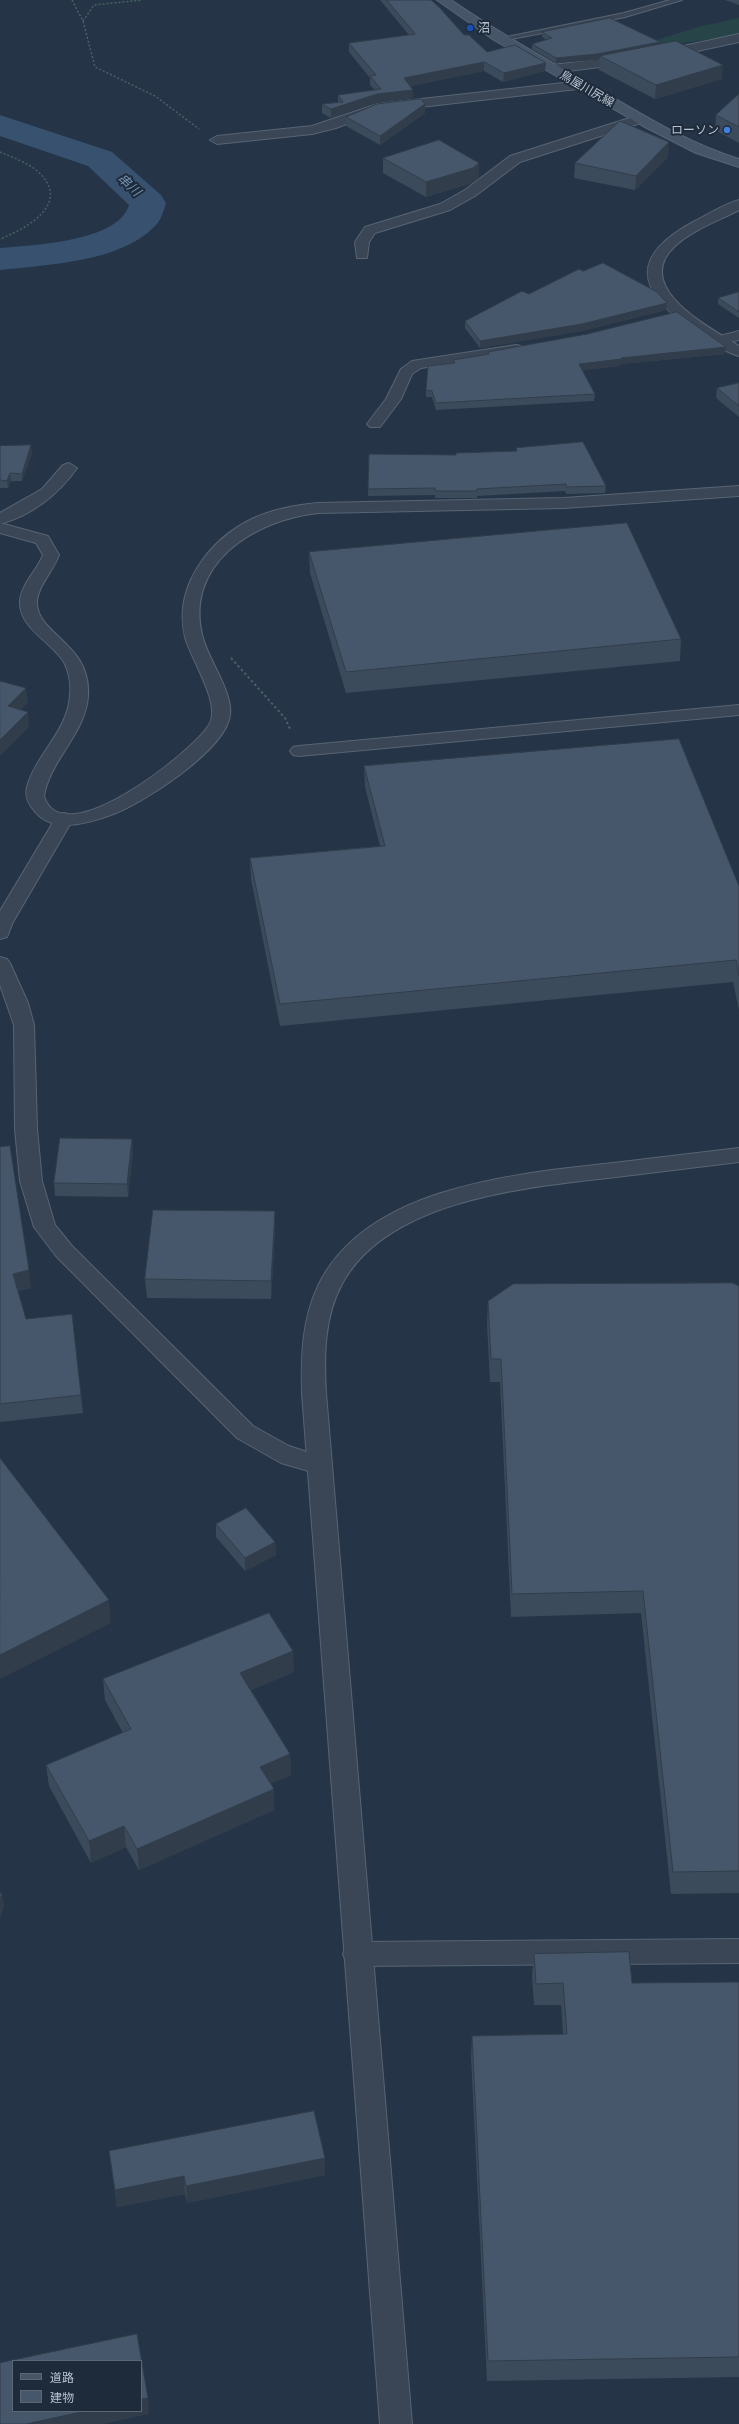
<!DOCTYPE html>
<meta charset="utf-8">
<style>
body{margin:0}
#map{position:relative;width:739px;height:2424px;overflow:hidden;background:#253547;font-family:Lato,"Noto Sans JP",sans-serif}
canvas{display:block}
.legend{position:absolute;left:12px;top:2360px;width:130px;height:52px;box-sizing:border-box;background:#1e2b3b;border:1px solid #5c6776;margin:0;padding:5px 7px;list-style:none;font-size:12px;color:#b8c1cf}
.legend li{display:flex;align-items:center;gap:8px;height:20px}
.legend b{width:20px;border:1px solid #5c6776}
</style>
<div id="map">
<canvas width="739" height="2424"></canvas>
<ul class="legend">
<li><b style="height:5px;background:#475569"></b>道路</li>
<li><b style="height:11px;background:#46576b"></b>建物</li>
</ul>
</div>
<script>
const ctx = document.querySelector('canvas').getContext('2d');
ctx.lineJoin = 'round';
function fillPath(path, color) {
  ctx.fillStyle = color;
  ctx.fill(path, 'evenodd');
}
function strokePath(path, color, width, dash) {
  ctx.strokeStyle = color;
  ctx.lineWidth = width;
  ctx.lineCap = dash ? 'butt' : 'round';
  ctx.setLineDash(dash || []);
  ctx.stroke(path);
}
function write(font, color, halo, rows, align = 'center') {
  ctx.font = font + ' Lato,"Noto Sans JP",sans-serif';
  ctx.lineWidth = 4;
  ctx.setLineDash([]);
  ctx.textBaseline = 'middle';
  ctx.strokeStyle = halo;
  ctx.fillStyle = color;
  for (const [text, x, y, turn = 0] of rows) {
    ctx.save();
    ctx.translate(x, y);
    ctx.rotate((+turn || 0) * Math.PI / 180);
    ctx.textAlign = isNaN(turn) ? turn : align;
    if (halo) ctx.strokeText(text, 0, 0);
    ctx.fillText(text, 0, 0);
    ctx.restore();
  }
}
fillPath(new Path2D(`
 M739,18V35L676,44L650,42L698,27Z`), '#274548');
fillPath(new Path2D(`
 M0,115L112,152L161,195L166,203C163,212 161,221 154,227C120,262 46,265 0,270V248C33,245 118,242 129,205L88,166L0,136Z`), '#37516f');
const service = new Path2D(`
 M670,0H682L625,17L501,41L497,39L624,13Z`);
const minor = new Path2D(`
 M739,34V42L660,59L654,55L660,51Z
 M628,56L632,57L634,60L632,63L552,73L546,69L552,65Z
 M581,81L587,85L586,88L377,112L336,128L312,134L217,144L210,140L217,136L312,126L377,104Z
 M639,115L646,119L644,122L520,162L475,196L450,210L375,233L369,242L367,258H357L355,242L365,227L440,204L465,190L510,156Z
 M739,331V340L721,344L714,340L716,337Z
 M516,345L521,346L523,349L521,352L421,368L412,374L401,399L380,427H370L367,424L386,399L401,369L412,361Z
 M69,463L77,468C59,494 31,516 0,524V513L42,489L63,465Z
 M64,813L71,815L73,819L13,922L7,937L0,939V911L55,819L57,815Z
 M0,957L7,959L10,963L28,1003L34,1025L37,1129L42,1181L55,1225L72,1246L253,1426L289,1446L328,1459L331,1465L328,1471L319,1474L281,1463L237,1438L56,1256L34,1227L20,1181L15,1129L14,1025L0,985Z
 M739,1939V1963L357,1966L347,1963L343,1954L347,1945L357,1942Z`);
const tertiary = new Path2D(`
 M739,200V210C718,221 692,230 675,246C631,287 709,327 739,346V356C723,352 706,338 692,329C634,289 631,255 695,221C709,214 724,204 739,200Z
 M739,486V496L564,508L318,513C254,520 183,564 203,638C209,661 233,692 230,715C226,750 140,806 108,816C85,824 50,834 33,809C27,802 25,796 27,787C36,754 68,731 70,695C71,685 69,673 65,664C54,643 19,629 20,602C20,586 37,570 43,555L36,543L0,533V523L48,536L59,555C54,570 36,588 37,604C39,636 92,644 88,697C85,734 50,760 44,796C62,856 192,752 209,725C222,704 191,660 185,637C173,587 209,539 254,518C274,509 296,505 318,503L564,498Z
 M739,705V715L299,756L293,755L290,751L293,747L299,746Z
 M739,1148V1162C698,1167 657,1172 616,1177C530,1187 389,1198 342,1284C324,1317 324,1357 326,1393L412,2424H380L302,1393C301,1356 302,1320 318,1286C366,1186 516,1174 613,1163C655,1158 697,1153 739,1148Z`);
const secondary = new Path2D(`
 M437,0H451C499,33 549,61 600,90C645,116 689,144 739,159V167L696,153L643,126L494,40Z`);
strokePath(service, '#586473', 2);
strokePath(minor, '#586473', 2);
strokePath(tertiary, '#586473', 2);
strokePath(secondary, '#586473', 2);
strokePath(new Path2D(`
 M72,0L83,21L95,67L155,96L199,129
 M83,21L94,5L142,0
 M0,152C12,157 26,162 36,170C74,202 28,228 0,239`), '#466263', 1.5, [2, 2]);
strokePath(new Path2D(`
 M231,658L285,718L291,731`), '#466263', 2, [2.5, 2.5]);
fillPath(service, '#3a4656');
fillPath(minor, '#3a4656');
fillPath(tertiary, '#3a4656');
fillPath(secondary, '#475569');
fillPath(new Path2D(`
 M380,0H431L464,35L487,52L545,71L503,82L484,71L410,86L413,90V98L377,103L331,118L322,113V104L338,102V95L375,90L370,85V78L349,52V43L409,35Z
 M725,0H739V5Z
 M542,32L660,42L659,44L722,79L655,99L599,70L600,59L556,63L532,49V44L547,40L542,37Z
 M739,94V143L715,130L716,115Z
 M425,113L380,145L346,126V117Z
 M668,157L635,190L574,178L575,163Z
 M383,158L479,178L472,183L426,197L383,173Z
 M739,292V318L718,304V298Z
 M529,294L666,310L582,331L480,348L465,328V321Z
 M726,347L725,354L621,364V366L582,370L595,394L594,401L436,410L432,397H426V390L453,363V360L488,354V352Z
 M739,383V417L716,398L717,388Z
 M0,446L32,453L22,481H11L8,488H0Z
 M516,448L606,486L605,493L566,494L565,491L477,496V498H435V495L368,496L369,454L456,455L516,451Z
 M309,552L681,639L680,661L346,693L310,573Z
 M364,766L739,886V1010L733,982L280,1026L251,879L250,858L380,846L365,787Z
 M132,1139L133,1152L128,1197L55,1196L54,1183Z
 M0,1147L31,1288L18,1291L26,1319L81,1395L83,1413L0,1422Z
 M275,1229L271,1299L147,1298L145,1279Z
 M739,1286V1893L671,1894L641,1613L511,1617L500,1382H490L487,1324L488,1301Z
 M216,1524L275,1542L276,1555L245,1571L216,1537Z
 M294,1672L251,1690L290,1754L291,1775L270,1784L274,1789V1810L139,1870L126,1847L91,1863L49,1786L46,1765L123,1733L105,1700L103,1679Z
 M534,1954L632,1983L739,1982V2377L487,2381L471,2057L472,2036L563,2034L561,2005H534L532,1976Z
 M109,2151L325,2158V2175L187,2203L185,2194L117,2207Z`), '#3c4b5c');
fillPath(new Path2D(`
 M660,42L659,48L600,56V59L597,60L556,63V58Z
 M484,62V71L404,87V78Z
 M546,63L545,71L503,82L504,73Z
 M723,65L722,79L655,99L656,85Z
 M413,90V98L377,103L331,118V109L377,94Z
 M425,104V113L380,145V136Z
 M669,142L668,157L635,190L636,176Z
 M479,163V178L472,183L426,197V182Z
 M667,303L666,310L582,331L480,348V341Z
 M726,347L725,354L621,364V366L579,371V364L621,358Z
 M31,445L32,453L22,481V474Z
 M10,473L11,481L8,488L7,481Z
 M26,688L28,703L9,721L8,706Z
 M28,712L29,727L0,756V740Z
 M132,1139L133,1152L128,1197L127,1184Z
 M275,1211V1229L271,1299V1281Z
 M29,1270L31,1288L16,1291L13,1274Z
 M275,1542L276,1555L245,1571V1558Z
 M109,1600L111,1623L0,1679V1655Z
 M293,1651L294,1672L241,1694L240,1673Z
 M290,1754L291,1775L261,1788L260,1767Z
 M274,1789V1810L139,1870L137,1849Z
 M124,1826L126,1847L91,1863L89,1841Z
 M2,1893L4,1906L0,1919V1900Z
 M325,2158V2175L187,2203L186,2186Z
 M184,2176L185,2194L117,2207L115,2190Z
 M148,2398L149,2414L103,2424H26L86,2411H141V2399Z`), '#313d4b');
const building = new Path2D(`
 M387,0H431L440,8L464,35H469L487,52L515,45L546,63L504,73L484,62L404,78L413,90L377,94L331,109L322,104L343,102L338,95L381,89L370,76L376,75L349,43L415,34Z
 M610,18L660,42L597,54L556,58L532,44L552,38L542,32Z
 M676,41L723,65L656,85L600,56Z
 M739,94V127L716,115Z
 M421,99L425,104L380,136L346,117L377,104Z
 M620,121L669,142L636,176L575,163Z
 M439,140L479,163L473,168L426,182L383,158Z
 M603,263L657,292L667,303L582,324L480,341L465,321L522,291L529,294L579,269L583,271Z
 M739,292V312L718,298Z
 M677,312L726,347L621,358L622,359L579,364L595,394L436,403L432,391L426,390L428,366L455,363L453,360L489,354L488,352L587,334Z
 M739,383V406L717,388Z
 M583,442L606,486L566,487V484L477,489V491H435V488L368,489L369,454L456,455V453L517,451L516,448Z
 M31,445L22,474L10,473L7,481L0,480V446Z
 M627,523L681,639L346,672L309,552Z
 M0,681L26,688L8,706L28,712L0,740Z
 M679,739L739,886V976L736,960L280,1004L250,858L385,846L364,766Z
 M60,1138L132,1139L127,1184L54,1183Z
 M10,1146L29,1270L13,1274L26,1319L72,1314L81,1395L0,1404V1147Z
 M153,1210L275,1211L271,1281L145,1279Z
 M733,1283L739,1286V1871L673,1872L643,1591L512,1594L501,1359H491L488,1301L513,1284Z
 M0,1458L109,1600L0,1655Z
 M246,1508L275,1542L245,1558L216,1524Z
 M269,1613L293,1651L240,1673L290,1754L260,1767L274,1789L137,1849L124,1826L89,1841L46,1765L131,1729L103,1679Z
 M0,1893H2L0,1900Z
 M629,1952L632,1983L739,1982V2357L488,2361L472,2036L567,2034L563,1983L536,1984L534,1954Z
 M314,2111L325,2158L186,2186L184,2176L115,2190L109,2151Z
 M137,2334L148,2398L141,2399V2361H13V2411H86L26,2424H0V2363Z`);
fillPath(building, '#46576b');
strokePath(building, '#313d4b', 1);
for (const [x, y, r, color] of [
 [470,28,4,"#1a4fb4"],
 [727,130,4,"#3f7fe0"]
]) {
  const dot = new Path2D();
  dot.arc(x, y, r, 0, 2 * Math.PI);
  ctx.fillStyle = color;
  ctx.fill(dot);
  strokePath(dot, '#1e2b3b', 1.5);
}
write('12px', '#b8c1cf', '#1e2b3b', [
 ["沼",478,28],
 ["ローソン",719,130,"right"]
], 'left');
write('12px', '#b8c1cf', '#1e2b3b', [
 ["鳥屋川尻線",587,89,30]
]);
write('italic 13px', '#7593b5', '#1e2b3b', [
 ["串川",129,185,43]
]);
</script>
